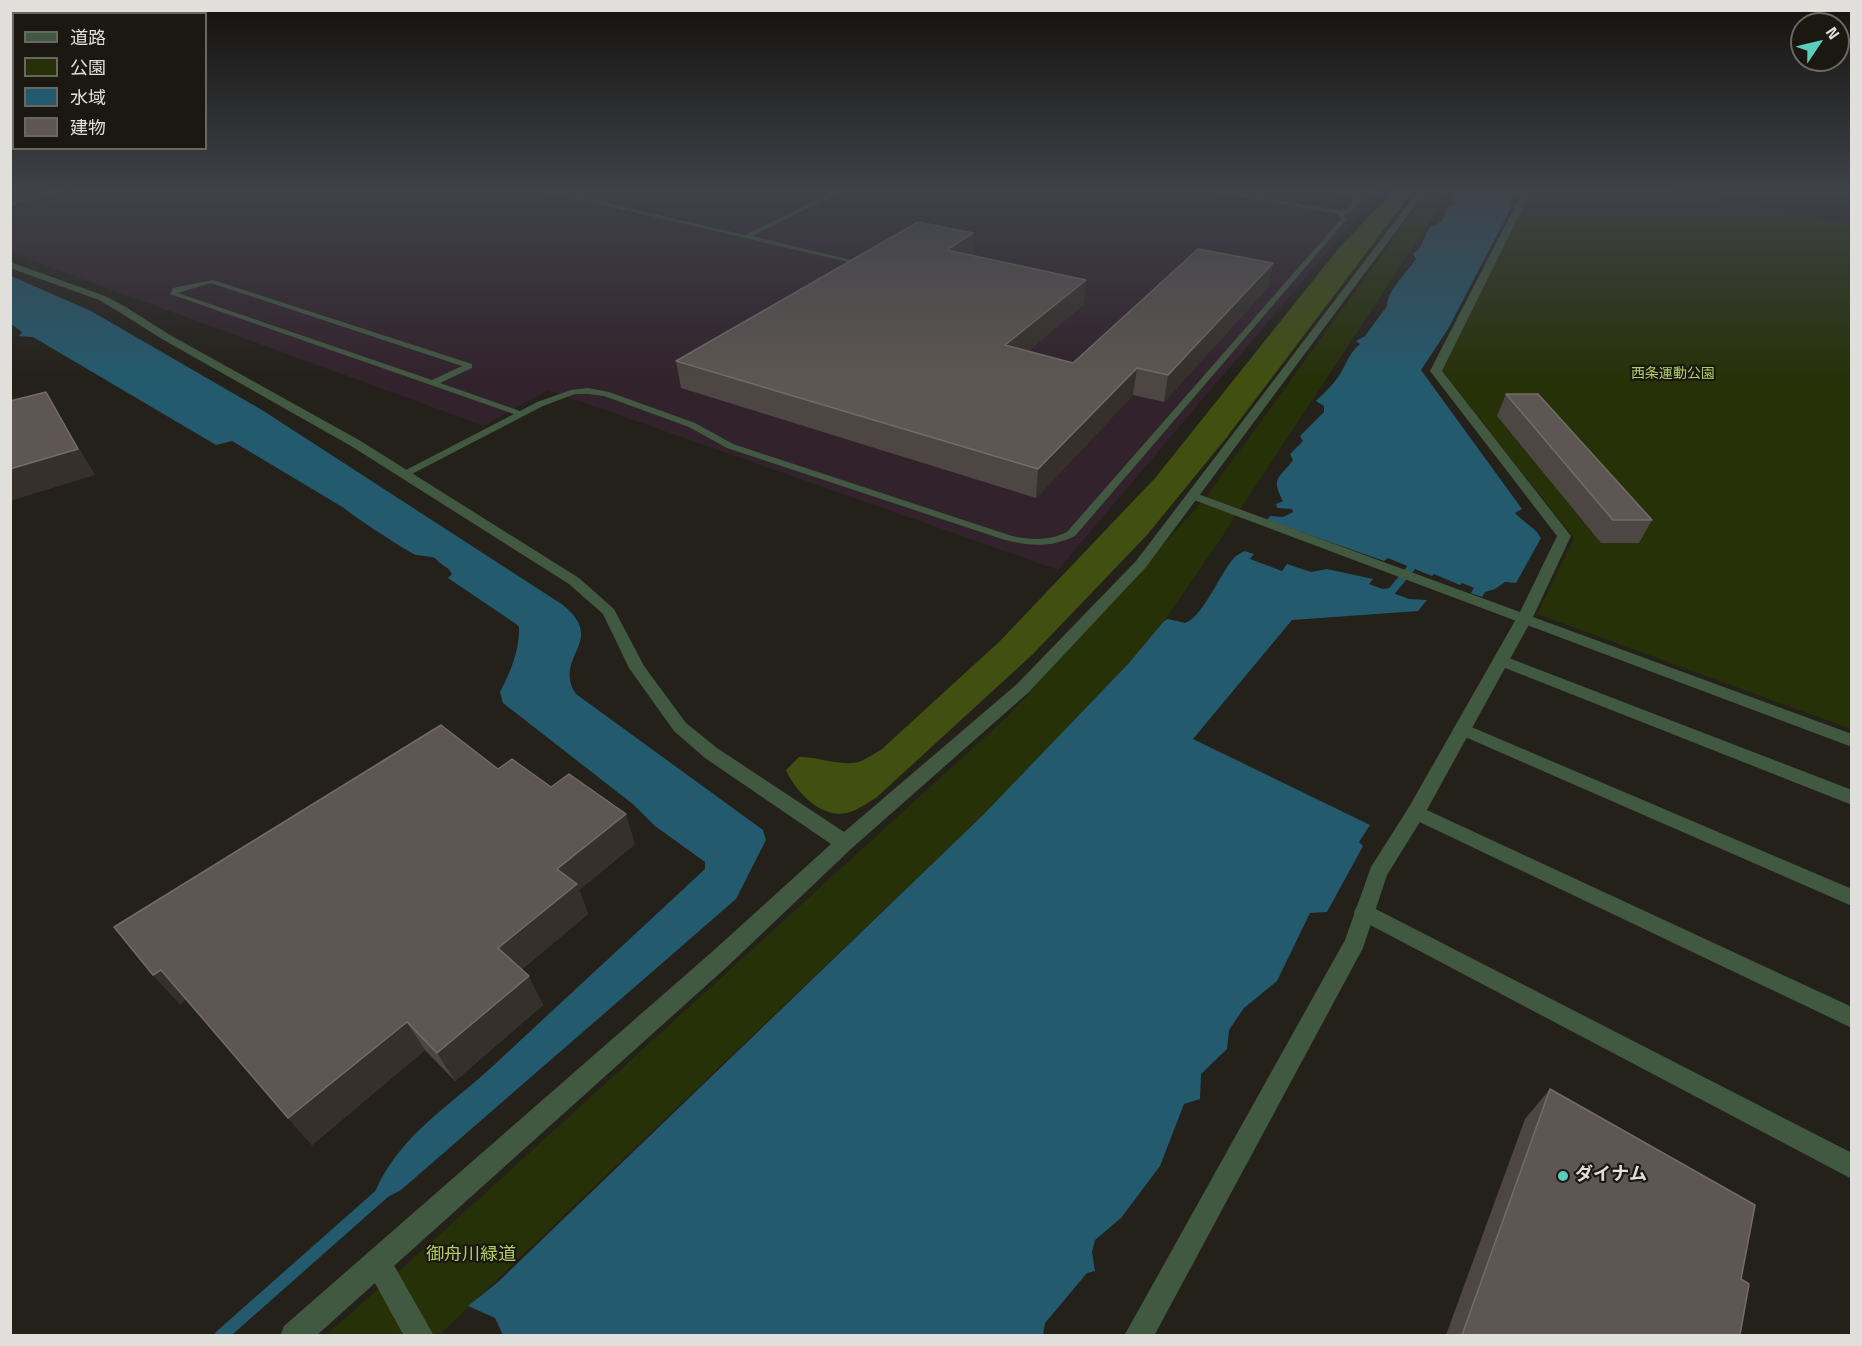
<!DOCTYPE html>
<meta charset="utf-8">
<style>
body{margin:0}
#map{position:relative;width:1862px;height:1346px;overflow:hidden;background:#24201a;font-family:"Titillium Web","Noto Sans JP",sans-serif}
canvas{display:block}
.frame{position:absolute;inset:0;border:12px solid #e1dfdb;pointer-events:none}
.legend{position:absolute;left:12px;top:12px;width:195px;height:138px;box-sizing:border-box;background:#1b1711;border:2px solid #6a6762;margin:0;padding:8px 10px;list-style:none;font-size:18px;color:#e1dfdb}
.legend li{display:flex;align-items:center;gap:12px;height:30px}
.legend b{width:30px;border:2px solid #6a6762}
.north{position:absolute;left:1790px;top:12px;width:60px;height:60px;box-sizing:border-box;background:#1b1711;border:2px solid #6a6762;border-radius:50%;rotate:55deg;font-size:16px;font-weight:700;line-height:24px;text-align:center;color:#e1dfdb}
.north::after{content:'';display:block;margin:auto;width:21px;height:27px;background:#5acebd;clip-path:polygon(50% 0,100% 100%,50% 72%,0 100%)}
</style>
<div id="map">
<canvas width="1862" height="1346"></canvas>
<div class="frame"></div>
<ul class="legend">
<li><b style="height:8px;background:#425941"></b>道路</li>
<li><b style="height:16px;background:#273108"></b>公園</li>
<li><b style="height:16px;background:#245a6e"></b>水域</li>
<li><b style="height:16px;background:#5d5652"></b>建物</li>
</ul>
<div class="north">N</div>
</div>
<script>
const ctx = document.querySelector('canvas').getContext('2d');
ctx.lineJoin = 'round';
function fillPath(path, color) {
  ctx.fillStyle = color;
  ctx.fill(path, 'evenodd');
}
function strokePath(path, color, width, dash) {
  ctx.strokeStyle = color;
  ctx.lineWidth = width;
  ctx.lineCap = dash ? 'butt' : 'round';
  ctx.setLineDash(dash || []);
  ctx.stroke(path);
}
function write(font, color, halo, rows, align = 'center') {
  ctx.font = font + ' "Titillium Web","Noto Sans JP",sans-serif';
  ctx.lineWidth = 4.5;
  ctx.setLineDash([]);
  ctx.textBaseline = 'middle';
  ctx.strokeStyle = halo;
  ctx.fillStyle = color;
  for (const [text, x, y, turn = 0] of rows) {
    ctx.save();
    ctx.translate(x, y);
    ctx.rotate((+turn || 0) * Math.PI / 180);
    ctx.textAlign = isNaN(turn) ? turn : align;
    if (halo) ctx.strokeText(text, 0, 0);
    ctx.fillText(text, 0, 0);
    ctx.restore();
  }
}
fillPath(new Path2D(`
 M76,191H1379L1058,570L548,390L484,426L11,253L10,209Z`), '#32222c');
fillPath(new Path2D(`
 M1428,191H1450L1222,537L1164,621L1129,663L983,815L439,1335L325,1336L435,1239L1010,714L1206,497Z
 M1531,191H1671L1851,224V729L1537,614L1574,538L1442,371Z`), '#273108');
fillPath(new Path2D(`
 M1393,191H1413L1227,437L1147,535L1033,654L877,797C870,801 861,808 853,811C825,823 796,793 786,770L799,757C817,756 845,768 861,761C868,758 875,753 882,749L1000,641L1156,477L1339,248Z`), '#415011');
fillPath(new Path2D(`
 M1455,191H1517L1509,205L1512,206L1448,329L1421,370L1522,509L1515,513C1524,523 1535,527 1541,538L1516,583L1505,582L1495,589L1485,592L1482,597L1471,593L1474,588L1462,583L1460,585L1434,574L1432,576L1388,558L1384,561L1267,520L1270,516L1283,517L1293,512L1292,509L1277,508L1276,504L1283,501C1270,477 1280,478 1293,460L1290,454L1303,441L1300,436L1324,412V406L1316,401C1324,393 1332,386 1339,376C1347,363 1349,353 1360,344L1356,341L1365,336L1387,306C1387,290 1408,272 1416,259L1413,254L1420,248L1429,228L1442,221L1447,208L1455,204L1450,199Z
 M11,276L91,311L262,410L563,605C608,642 552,656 576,694L763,830L766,840L736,899L401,1190L380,1201L374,1194C399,1135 449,1107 494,1065C564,1000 635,934 705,869V862L655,826L634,805L503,703L500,692C510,673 520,650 519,627L516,624L448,578L452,574C448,566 440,565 435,558C429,556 422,556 416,555C408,552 350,514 344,508L232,441L216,445L33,337L19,336L22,332L11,324Z
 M1244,551L1254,554L1250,559L1282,571L1287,564L1311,572L1327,569L1373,579L1369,584L1409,599L1427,600L1418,611L1292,620L1193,739L1370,825L1359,842L1363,846L1327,912L1310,913L1277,981L1244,1008L1229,1030L1227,1049L1201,1074L1200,1099L1184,1104L1160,1166L1121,1218L1095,1240L1092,1252L1095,1271L1087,1273L1045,1323L1043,1335H503L495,1318L468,1306L498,1282L983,815L1129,663L1164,621L1168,619L1185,623C1202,618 1220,574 1233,559C1236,555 1240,554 1244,551Z`), '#245a6e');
strokePath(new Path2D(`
 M1382,593L1391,592L1411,568L1410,559`), '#245a6e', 8);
strokePath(new Path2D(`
 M221,1336L385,1191`), '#245a6e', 13);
fillPath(new Path2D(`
 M51,191H61L10,206V202Z
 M543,191H554L745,235L835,191H843L752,236L855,261L852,263Z
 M1212,191H1226L1340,211L1346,210L1356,199L1333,191H1343L1363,198L1350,213L1344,214L1346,220L1075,536C1050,548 1031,546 1005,540L727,448L689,427L604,396L588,394H575L543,406L408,476H402V472L514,414L170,294L173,288L213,280L472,364V368L440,383L520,411L537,402L571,390L588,388L609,392L695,423L733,444L1012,536C1033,540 1048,541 1067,532L1341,219L1338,214ZM211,283L462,366L432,380L178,293Z`), '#425941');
fillPath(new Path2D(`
 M1523,191H1531L1442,371L1571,536L1533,617L1852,734V747L1186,497L1193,493L1198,494L1520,612L1557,536L1430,371Z
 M1501,655L1852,790V805L1495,664L1493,660Z
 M1462,723L1852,889V906L1456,733L1453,729L1456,725Z
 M1416,805L1852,1007V1028L1409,817L1407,812L1409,807Z
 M1364,903L1852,1153V1179L1357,918L1354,912L1357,906Z
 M377,1250L387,1253L434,1336H404L364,1263L367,1253Z`), '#425941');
fillPath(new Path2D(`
 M1418,191H1426L1146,567L1029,692L852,848L729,965L316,1336H280L284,1326L713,951L831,844L705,758L674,731L629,668L603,614L569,584L351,446L162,339L116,310L99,300L10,268V262L105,296L124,306L170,335L359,440L579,578L614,609L644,666L686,723L717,748L844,832L1017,684L1136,561Z
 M1524,614L1532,619L1423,817L1387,875L1363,948L1154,1336H1124L1345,940L1371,867L1409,807L1516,619Z`), '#425941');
fillPath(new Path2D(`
 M973,233L972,255L1084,304L1028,351L1073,363L1273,263L1268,287L1164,402L1133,395L1036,498L681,388L676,361Z
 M1506,394L1652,520L1639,543H1601L1497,416Z
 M551,787L635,844L579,890L588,914L522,969L543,1005L455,1081L425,1050L312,1145L288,1118L186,999L180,1004L153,975Z
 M1550,1089L1741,1279L1740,1335H1446L1525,1119Z`), '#4d4642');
fillPath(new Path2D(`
 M973,233L972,256L947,250Z
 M1273,263L1268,287L1164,402L1168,375Z
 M1086,280L1084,304L1003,372L1005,345Z
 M1137,368L1133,395L1036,498L1038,469Z
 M46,392L95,475L10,501V469Z
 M626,814L635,844L579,890L588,914L513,977L498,948L557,869Z
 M161,970L187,999L180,1004L153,975Z
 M529,976L543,1005L455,1081L437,1053Z
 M407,1022L425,1050L312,1145L288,1118Z`), '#36302b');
const building = new Path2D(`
 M918,222L973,233L947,250L1086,280L1005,345L1073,363L1198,249L1273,263L1168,375L1137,368L1038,469L676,361Z
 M46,392L78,449L10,469V401Z
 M1506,394H1538L1652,520H1613Z
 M441,725L498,769L512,759L551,787L569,774L626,814L557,869L577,884L498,948L529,976L437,1053L407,1022L288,1118L161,970L153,975L114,927Z
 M1550,1089L1755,1205L1741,1279L1749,1284L1740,1335H1462Z`);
fillPath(building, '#5d5652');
strokePath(building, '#726c68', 1.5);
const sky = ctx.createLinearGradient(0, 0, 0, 380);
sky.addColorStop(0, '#14120e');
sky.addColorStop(0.5, '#3f4249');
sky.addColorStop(1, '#3f424900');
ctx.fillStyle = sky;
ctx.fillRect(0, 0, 1862, 380);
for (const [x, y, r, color] of [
 [1563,1176,6,"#5acebd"]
]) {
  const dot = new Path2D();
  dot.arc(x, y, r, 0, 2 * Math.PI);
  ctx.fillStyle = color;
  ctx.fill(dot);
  strokePath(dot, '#1b1711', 2);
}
write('14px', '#b1ce62', '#1b1711', [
 ["西条運動公園",1673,375]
]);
write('bold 18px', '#e1dfdb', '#1b1711', [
 ["ダイナム",1575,1176]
], 'left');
write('18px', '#b1ce62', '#1b1711', [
 ["御舟川緑道",471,1256]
]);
</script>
